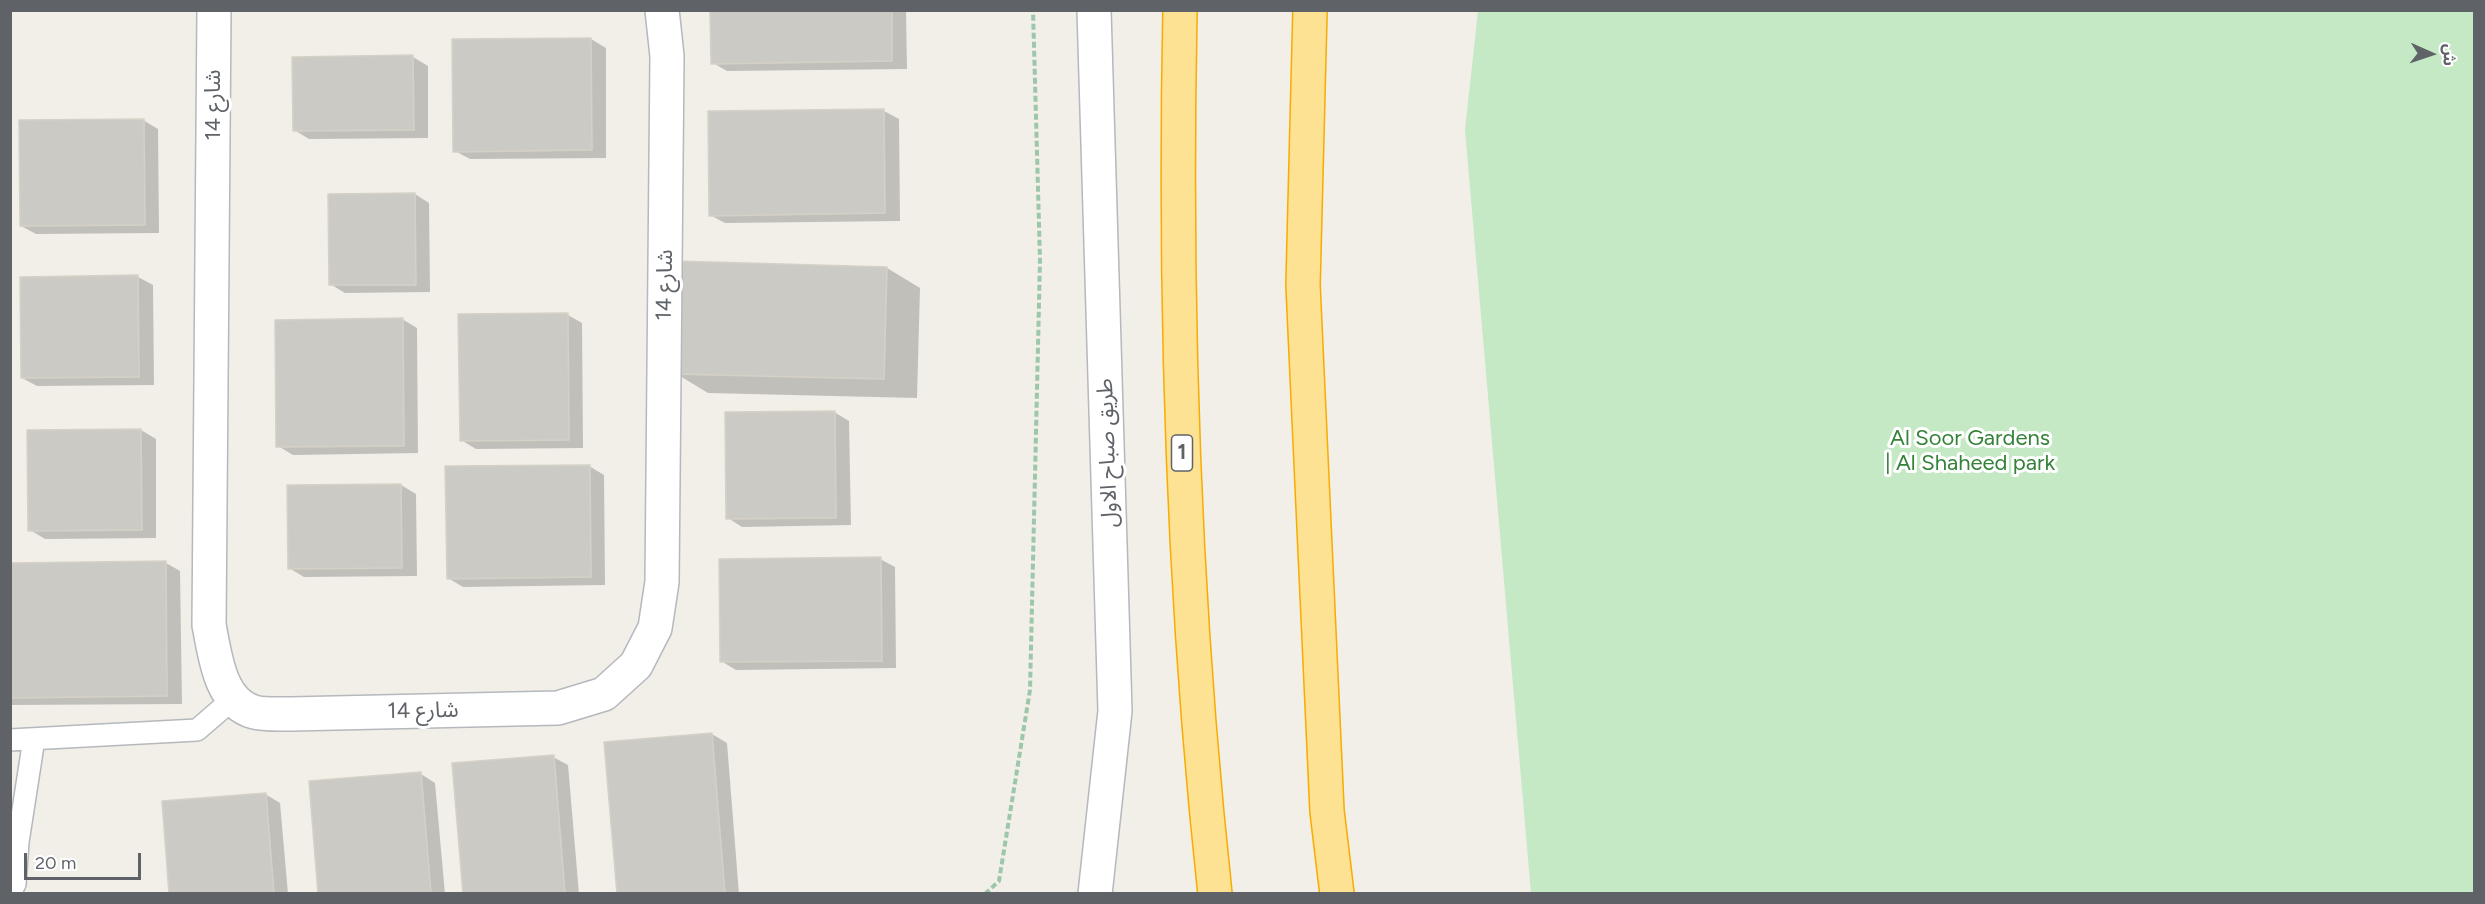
<!DOCTYPE html>
<meta charset="utf-8">
<style>
body{margin:0}
#map{position:relative;width:2485px;height:904px;overflow:hidden;background:#f1efe8;font-family:Figtree,"Noto Sans Arabic",sans-serif}
canvas{display:block}
.frame{position:absolute;inset:0;border:12px solid #5f6368;pointer-events:none}
.north{position:absolute;left:2401px;top:24px;width:60px;height:60px;-webkit-text-stroke:4px #fff;paint-order:stroke;rotate:93deg;font-size:16px;font-weight:700;line-height:24px;text-align:center;color:#5f6368}
.north::after{content:'';display:block;margin:auto;width:21px;height:27px;background:#5f6368;clip-path:polygon(50% 0,100% 100%,50% 72%,0 100%)}
.scale{position:absolute;left:24px;top:853px;width:117px;height:27px;box-sizing:border-box;border:3px solid #5f6368;border-top:0;padding-left:8px;font-size:18px;line-height:21px;white-space:nowrap;color:#5f6368;-webkit-text-stroke:4px #fff;paint-order:stroke}
</style>
<div id="map">
<canvas width="2485" height="904"></canvas>
<div class="frame"></div>
<div class="north">ش</div>
<div class="scale">20 m</div>
</div>
<script>
const ctx = document.querySelector('canvas').getContext('2d');
ctx.lineJoin = 'round';
function fillPath(path, color) {
  ctx.fillStyle = color;
  ctx.fill(path, 'evenodd');
}
function strokePath(path, color, width, dash) {
  ctx.strokeStyle = color;
  ctx.lineWidth = width;
  ctx.lineCap = dash ? 'butt' : 'round';
  ctx.setLineDash(dash || []);
  ctx.stroke(path);
}
function write(font, color, halo, rows, align = 'center') {
  ctx.font = font + ' Figtree,"Noto Sans Arabic",sans-serif';
  ctx.lineWidth = 6;
  ctx.setLineDash([]);
  ctx.textBaseline = 'middle';
  ctx.strokeStyle = halo;
  ctx.fillStyle = color;
  for (const [text, x, y, turn = 0] of rows) {
    ctx.save();
    ctx.translate(x, y);
    ctx.rotate((+turn || 0) * Math.PI / 180);
    ctx.textAlign = isNaN(turn) ? turn : align;
    if (halo) ctx.strokeText(text, 0, 0);
    ctx.fillText(text, 0, 0);
    ctx.restore();
  }
}
fillPath(new Path2D(`
 M1478,11H2474V893H1531L1465,130Z`), '#c5e8c5');
fillPath(new Path2D(`
 M712,10H906L907,69L727,71L713,63Z
 M591,39L606,48V158L470,159L455,151L454,41Z
 M413,57L428,66V138L309,139L294,130Z
 M884,111L899,119L900,221L725,223L710,215Z
 M143,120L158,129L159,233L36,234L21,226Z
 M415,194L429,203L430,292L345,293L330,284Z
 M678,262L887,268L920,288L917,398L708,393L675,373Z
 M138,277L153,285L154,385L37,386L22,378Z
 M568,315L582,323L583,448L476,449L461,440Z
 M402,319L417,328L418,453L293,455L278,446Z
 M834,412L849,421L851,525L742,527L728,518Z
 M141,430L156,439V538L45,539L30,530Z
 M589,466L604,475L605,585L463,587L448,578Z
 M401,485L416,494L417,576L304,577L289,568Z
 M880,559L895,567L896,668L736,670L721,661Z
 M166,563L180,571L182,704L10,705V564Z
 M712,734L727,743L739,894H619Z
 M553,757L568,765L579,894H465Z
 M421,774L435,783L445,894H320Z
 M265,794L280,803L288,894H171Z`), '#0003');
const building = new Path2D(`
 M710,10H892V61L711,64Z
 M591,38L592,150L453,152L452,39Z
 M413,55L414,130L293,131L292,57Z
 M884,109L885,213L709,216L708,111Z
 M144,119L145,225L20,226L19,120Z
 M415,193L416,285H329L328,194Z
 M677,261L887,267L884,379L673,374Z
 M138,275L139,377L21,378L20,277Z
 M568,313L569,440L460,441L458,314Z
 M403,318L404,446L276,447L275,320Z
 M835,411L836,518L726,519L725,412Z
 M141,429L142,530L28,531L27,430Z
 M590,465L591,577L447,579L445,466Z
 M401,484L402,568L288,569L287,485Z
 M881,557L882,661L720,662L719,559Z
 M166,561L167,696L10,698V563Z
 M712,733L725,894H617L604,742Z
 M554,755L565,894H463L452,763Z
 M421,772L431,894H318L309,781Z
 M266,793L274,894H169L162,801Z`);
fillPath(building, '#cccac5');
strokePath(building, '#d6d1c6', 1.5);
const service = new Path2D(`
 M10,740L197,730L233,699
 M10,893L15,884L18,842L34,739`);
const minor = new Path2D(`
 M214,10L209,625C215,654 219,702 254,712C265,715 280,714 291,714L558,708L604,694L636,665L655,628L662,582L667,56L662,10`);
const tertiary = new Path2D(`
 M1094,10L1115,711L1095,894`);
const motorway = new Path2D(`
 M1180,10C1174,305 1183,600 1215,894
 M1310,10L1303,285L1327,811L1337,894`);
strokePath(service, '#b5b8bc', 24);
strokePath(minor, '#b5b8bc', 36);
strokePath(tertiary, '#b5b8bc', 36);
strokePath(motorway, '#f9ab00', 36);
strokePath(new Path2D(`
 M985,894L999,881L1030,690L1040,260L1033,10`), '#9cc7a9', 4, [6, 3]);
strokePath(service, '#fff', 21);
strokePath(minor, '#fff', 33);
strokePath(tertiary, '#fff', 33);
strokePath(motorway, '#fde293', 33);
for (const [x, y, w] of [
 [1182,453,21]
]) {
  const box = new Path2D();
  box.roundRect(x - w / 2, y - 18, w, 36, 4.5);
  ctx.fillStyle = '#fff';
  ctx.fill(box);
  strokePath(box, '#5f6368', 1.5);
}
write('bold 21px', '#5f6368', null, [
 ["1",1182,453]
]);
write('22px', '#5f6368', '#fff', [
 ["شارع 14",214,105,-90],
 ["شارع 14",665,285,-89],
 ["طريق صباح الاول",1108,453,-92],
 ["شارع 14",423,711,-1]
]);
write('22px', '#348238', '#fff', [
 ["Al Soor Gardens",1970,439],
 ["| Al Shaheed park",1970,464]
]);
</script>
